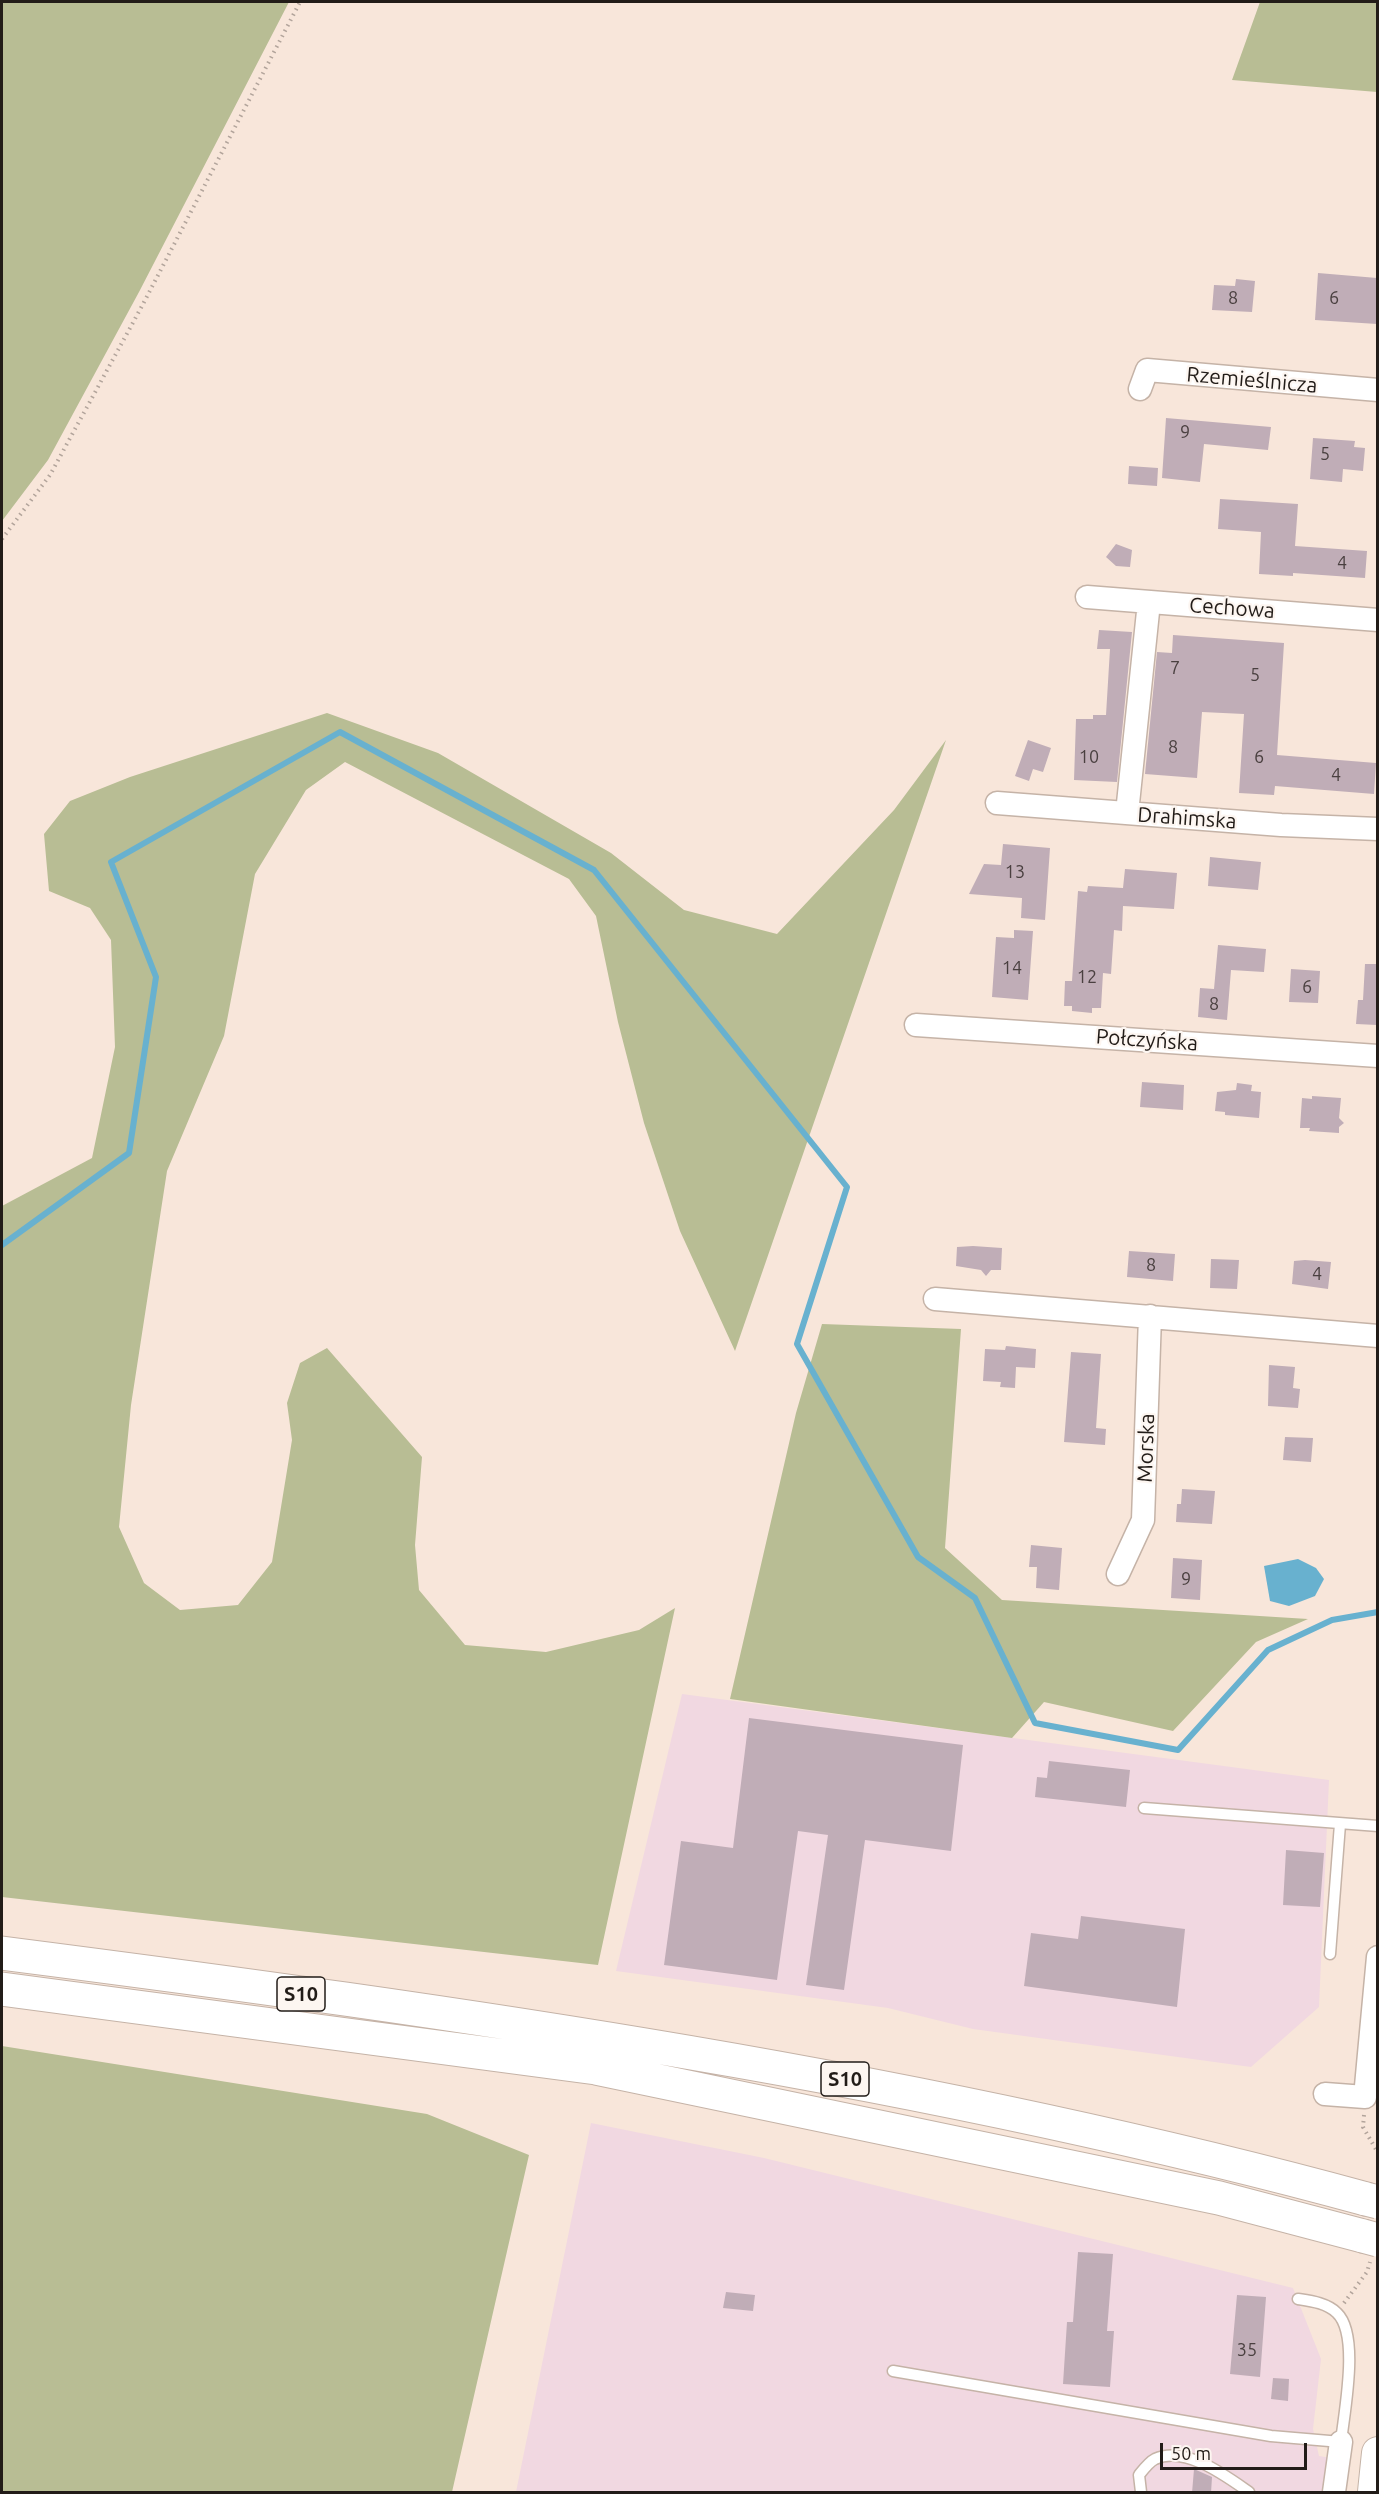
<!DOCTYPE html>
<meta charset="utf-8">
<style>
body{margin:0}
#map{position:relative;width:1379px;height:2494px;overflow:hidden;background:#f8e6da;font-family:Ubuntu,sans-serif}
canvas{display:block}
.frame{position:absolute;inset:0;border:3px solid #221c18;pointer-events:none}
.scale{position:absolute;left:1160px;top:2443px;width:147px;height:27px;box-sizing:border-box;border:3px solid #221c18;border-top:0;padding-left:8px;font-size:18px;line-height:21px;white-space:nowrap;color:#221c18;-webkit-text-stroke:4px #fdf6f1;paint-order:stroke}
</style>
<div id="map">
<canvas width="1379" height="2494"></canvas>
<div class="frame"></div>
<div class="scale">50 m</div>
</div>
<script>
const ctx = document.querySelector('canvas').getContext('2d');
ctx.lineJoin = 'round';
function fillPath(path, color) {
  ctx.fillStyle = color;
  ctx.fill(path, 'evenodd');
}
function strokePath(path, color, width, dash) {
  ctx.strokeStyle = color;
  ctx.lineWidth = width;
  ctx.lineCap = dash ? 'butt' : 'round';
  ctx.setLineDash(dash || []);
  ctx.stroke(path);
}
function write(font, color, halo, rows, align = 'center') {
  ctx.font = font + ' Ubuntu,sans-serif';
  ctx.lineWidth = 4.5;
  ctx.setLineDash([]);
  ctx.textBaseline = 'middle';
  ctx.strokeStyle = halo;
  ctx.fillStyle = color;
  for (const [text, x, y, turn = 0] of rows) {
    ctx.save();
    ctx.translate(x, y);
    ctx.rotate((+turn || 0) * Math.PI / 180);
    ctx.textAlign = isNaN(turn) ? turn : align;
    if (halo) ctx.strokeText(text, 0, 0);
    ctx.fillText(text, 0, 0);
    ctx.restore();
  }
}
fillPath(new Path2D(`
 M682,1694L1329,1780L1319,2007L1251,2067L973,2029L888,2008L616,1971Z
 M591,2123L764,2158L1293,2288L1321,2359L1313,2429L1319,2456L1344,2460L1342,2492H516Z`), '#f1d8e1');
fillPath(new Path2D(`
 M2,2H289L139,292L48,460L2,521Z
 M1260,2H1377V92L1232,80Z
 M327,713L438,753L611,853L684,910L777,934L894,810L946,740L735,1351L680,1231L644,1123L618,1022L596,916L569,879L345,762L306,790L255,874L224,1036L167,1171L131,1405L119,1527L144,1583L180,1610L238,1605L272,1562L292,1440L287,1403L300,1363L327,1348L422,1457L415,1545L419,1590L465,1645L546,1652L639,1630L675,1608L598,1965L2,1897V1206L92,1158L115,1047L111,940L90,908L49,891L44,834L70,801L130,777Z
 M822,1324L961,1329L945,1548L1002,1600L1308,1619L1256,1642L1173,1731L1044,1702L1012,1738L730,1699L796,1413Z
 M2,2046L427,2114L529,2155L452,2492H2Z`), '#b8bd94');
fillPath(new Path2D(`
 M1298,1559L1316,1568L1324,1579L1315,1596L1289,1606L1270,1601L1264,1566Z`), '#68b1cf');
strokePath(new Path2D(`
 M2,1245L129,1153L156,977L111,862L340,732L594,870L847,1187L797,1344L918,1557L975,1598L1035,1723L1178,1750L1268,1650L1332,1620L1378,1612`), '#68b1cf', 6);
fillPath(new Path2D(`
 M1318,273L1377,278V324L1315,320Z
 M1236,279L1255,281L1252,312L1212,310L1214,285L1235,286Z
 M1166,418L1271,427L1268,450L1204,444L1200,482L1162,478Z
 M1313,438L1355,441L1354,447L1365,448L1363,471L1343,469L1342,482L1310,479Z
 M1129,466L1158,468L1157,486L1128,484Z
 M1220,499L1298,504L1295,546L1367,551L1365,578L1293,573V576L1259,574L1261,532L1218,529Z
 M1116,544L1132,550L1130,567L1116,566L1106,557Z
 M1099,630L1132,632L1117,782L1074,780L1076,719H1093V715H1106L1110,649H1097Z
 M1173,635L1284,643L1277,755L1376,763L1374,794L1275,786L1274,795L1239,793L1244,714L1202,712L1197,778L1145,774L1157,652L1172,653Z
 M1028,740L1051,748L1043,772L1033,769L1029,781L1015,776Z
 M1003,844L1050,848L1045,920L1021,918L1022,898L969,894L984,864L1001,865Z
 M1210,857L1261,862L1258,890L1208,886Z
 M1125,869L1177,873L1174,909L1123,906L1122,931L1114,930L1111,974L1103,973L1101,1008H1092V1013L1072,1011V1006H1064L1065,981H1072L1078,891L1087,892L1088,886L1123,888Z
 M1014,930L1033,931L1028,1000L992,997L996,937L1014,938Z
 M1218,945L1266,949L1264,972L1231,970L1227,1020L1198,1017L1200,988L1214,989Z
 M1365,964H1377V1025L1356,1024L1358,1000H1363Z
 M1291,969L1320,971L1318,1003L1289,1002Z
 M1142,1082L1184,1085L1183,1110L1140,1107Z
 M1237,1083L1252,1085L1251,1091L1261,1092L1259,1118L1225,1115V1112L1215,1111L1217,1092L1236,1090Z
 M1312,1096L1341,1098L1339,1118L1344,1123L1339,1127V1133L1309,1131L1310,1128H1300L1302,1098L1312,1099Z
 M973,1246L1002,1248L1001,1270H991L986,1276L981,1270L956,1266L957,1247Z
 M1129,1251L1175,1254L1173,1281L1127,1277Z
 M1211,1259L1239,1260L1237,1289L1210,1288Z
 M1305,1260L1331,1262L1328,1289L1292,1284L1294,1261Z
 M1006,1346L1036,1349L1035,1368L1016,1367L1015,1388L1000,1387L1001,1382L983,1381L985,1349L1005,1350Z
 M1071,1352L1101,1354L1096,1428L1106,1429L1105,1445L1064,1442Z
 M1269,1365L1295,1367L1293,1388L1300,1389L1298,1408L1268,1406Z
 M1285,1437L1313,1438L1311,1462L1283,1460Z
 M1182,1489L1215,1491L1212,1524L1176,1522L1177,1504H1181Z
 M1031,1545L1062,1548L1059,1590L1036,1588L1037,1567H1029Z
 M1173,1558L1202,1560L1200,1600L1171,1598Z
 M749,1718L963,1745L951,1851L865,1840L844,1990L806,1985L828,1835L798,1831L777,1980L664,1965L681,1841L733,1848Z
 M1049,1761L1130,1770L1126,1807L1035,1797L1037,1777L1047,1778Z
 M1286,1850L1324,1853L1320,1907L1283,1905Z
 M1081,1916L1185,1929L1177,2007L1024,1986L1031,1933L1078,1939Z
 M1078,2252L1113,2254L1107,2331H1114L1110,2387L1063,2384L1067,2322H1073Z
 M726,2292L755,2295L753,2311L723,2308Z
 M1237,2295L1266,2297L1260,2377L1230,2374Z
 M1273,2378L1289,2379L1288,2401L1271,2399Z
 M1194,2469L1212,2477L1211,2493H1192Z`), '#c0adb7');
const service = new Path2D(`
 M1144,1808L1378,1826
 M1330,1954L1340,1824
 M893,2371L1271,2436L1341,2442C1344,2412 1360,2335 1337,2313C1327,2303 1311,2301 1298,2299
 M1141,2492L1139,2475C1143,2470 1149,2462 1155,2459C1185,2445 1226,2476 1249,2492`);
const minor = new Path2D(`
 M1140,389L1147,370L1378,390
 M1087,597L1378,620
 M997,803L1281,825L1378,829
 M1127,813L1149,602
 M916,1025L1378,1056
 M935,1299L1378,1336
 M1118,1574L1143,1520L1150,1316
 M1325,2094L1365,2097L1378,1957
 M1334,2492L1341,2442`);
const secondary = new Path2D(`
 M1374,2492L1378,2453`);
const motorway = new Path2D(`
 M2,1953C461,2012 919,2077 1366,2199
 M2,1989L596,2068L1219,2198L1363,2236`);
strokePath(service, '#c5b3a7', 13);
strokePath(minor, '#c5b3a7', 25);
strokePath(secondary, '#c5b3a7', 34);
strokePath(motorway, '#c5b3a7', 35);
strokePath(new Path2D(`
 M2,539L50,475L142,306L300,2
 M1364,2115L1363,2127L1378,2153
 M1344,2303L1367,2272L1370,2262`), '#b2a49b', 4, [1.5, 4.5]);
strokePath(service, '#fff', 10);
strokePath(minor, '#fff', 22);
strokePath(secondary, '#fff', 32);
strokePath(motorway, '#fff', 33);
const motorwayBridge = new Path2D(`
 M1366,2199L1378,2202
 M1363,2236L1378,2240`);
strokePath(motorwayBridge, '#c5b3a7', 35, []);
strokePath(motorwayBridge, '#fff', 33);
write('18px', '#4a4040', null, [
 ["8",1233,298],
 ["6",1334,298],
 ["9",1185,432],
 ["5",1325,454],
 ["4",1342,563],
 ["7",1175,668],
 ["5",1255,675],
 ["8",1173,747],
 ["10",1089,757],
 ["6",1259,757],
 ["4",1336,775],
 ["13",1015,872],
 ["14",1012,968],
 ["12",1087,977],
 ["6",1307,987],
 ["8",1214,1004],
 ["8",1151,1265],
 ["4",1317,1274],
 ["9",1186,1579],
 ["35",1247,2350]
]);
for (const [x, y, w] of [
 [301,1994,48],
 [845,2079,48]
]) {
  const box = new Path2D();
  box.roundRect(x - w / 2, y - 17, w, 34, 4.5);
  ctx.fillStyle = '#fdf6f1';
  ctx.fill(box);
  strokePath(box, '#221c18', 1.5);
}
write('bold 20px', '#221c18', null, [
 ["S10",301,1994],
 ["S10",845,2079]
]);
write('21px', '#221c18', '#fdf6f1', [
 ["Rzemieślnicza",1252,380,5],
 ["Cechowa",1232,608,4],
 ["Drahimska",1187,818,4],
 ["Połczyńska",1147,1040,4],
 ["Morska",1146,1448,-88]
]);
</script>
